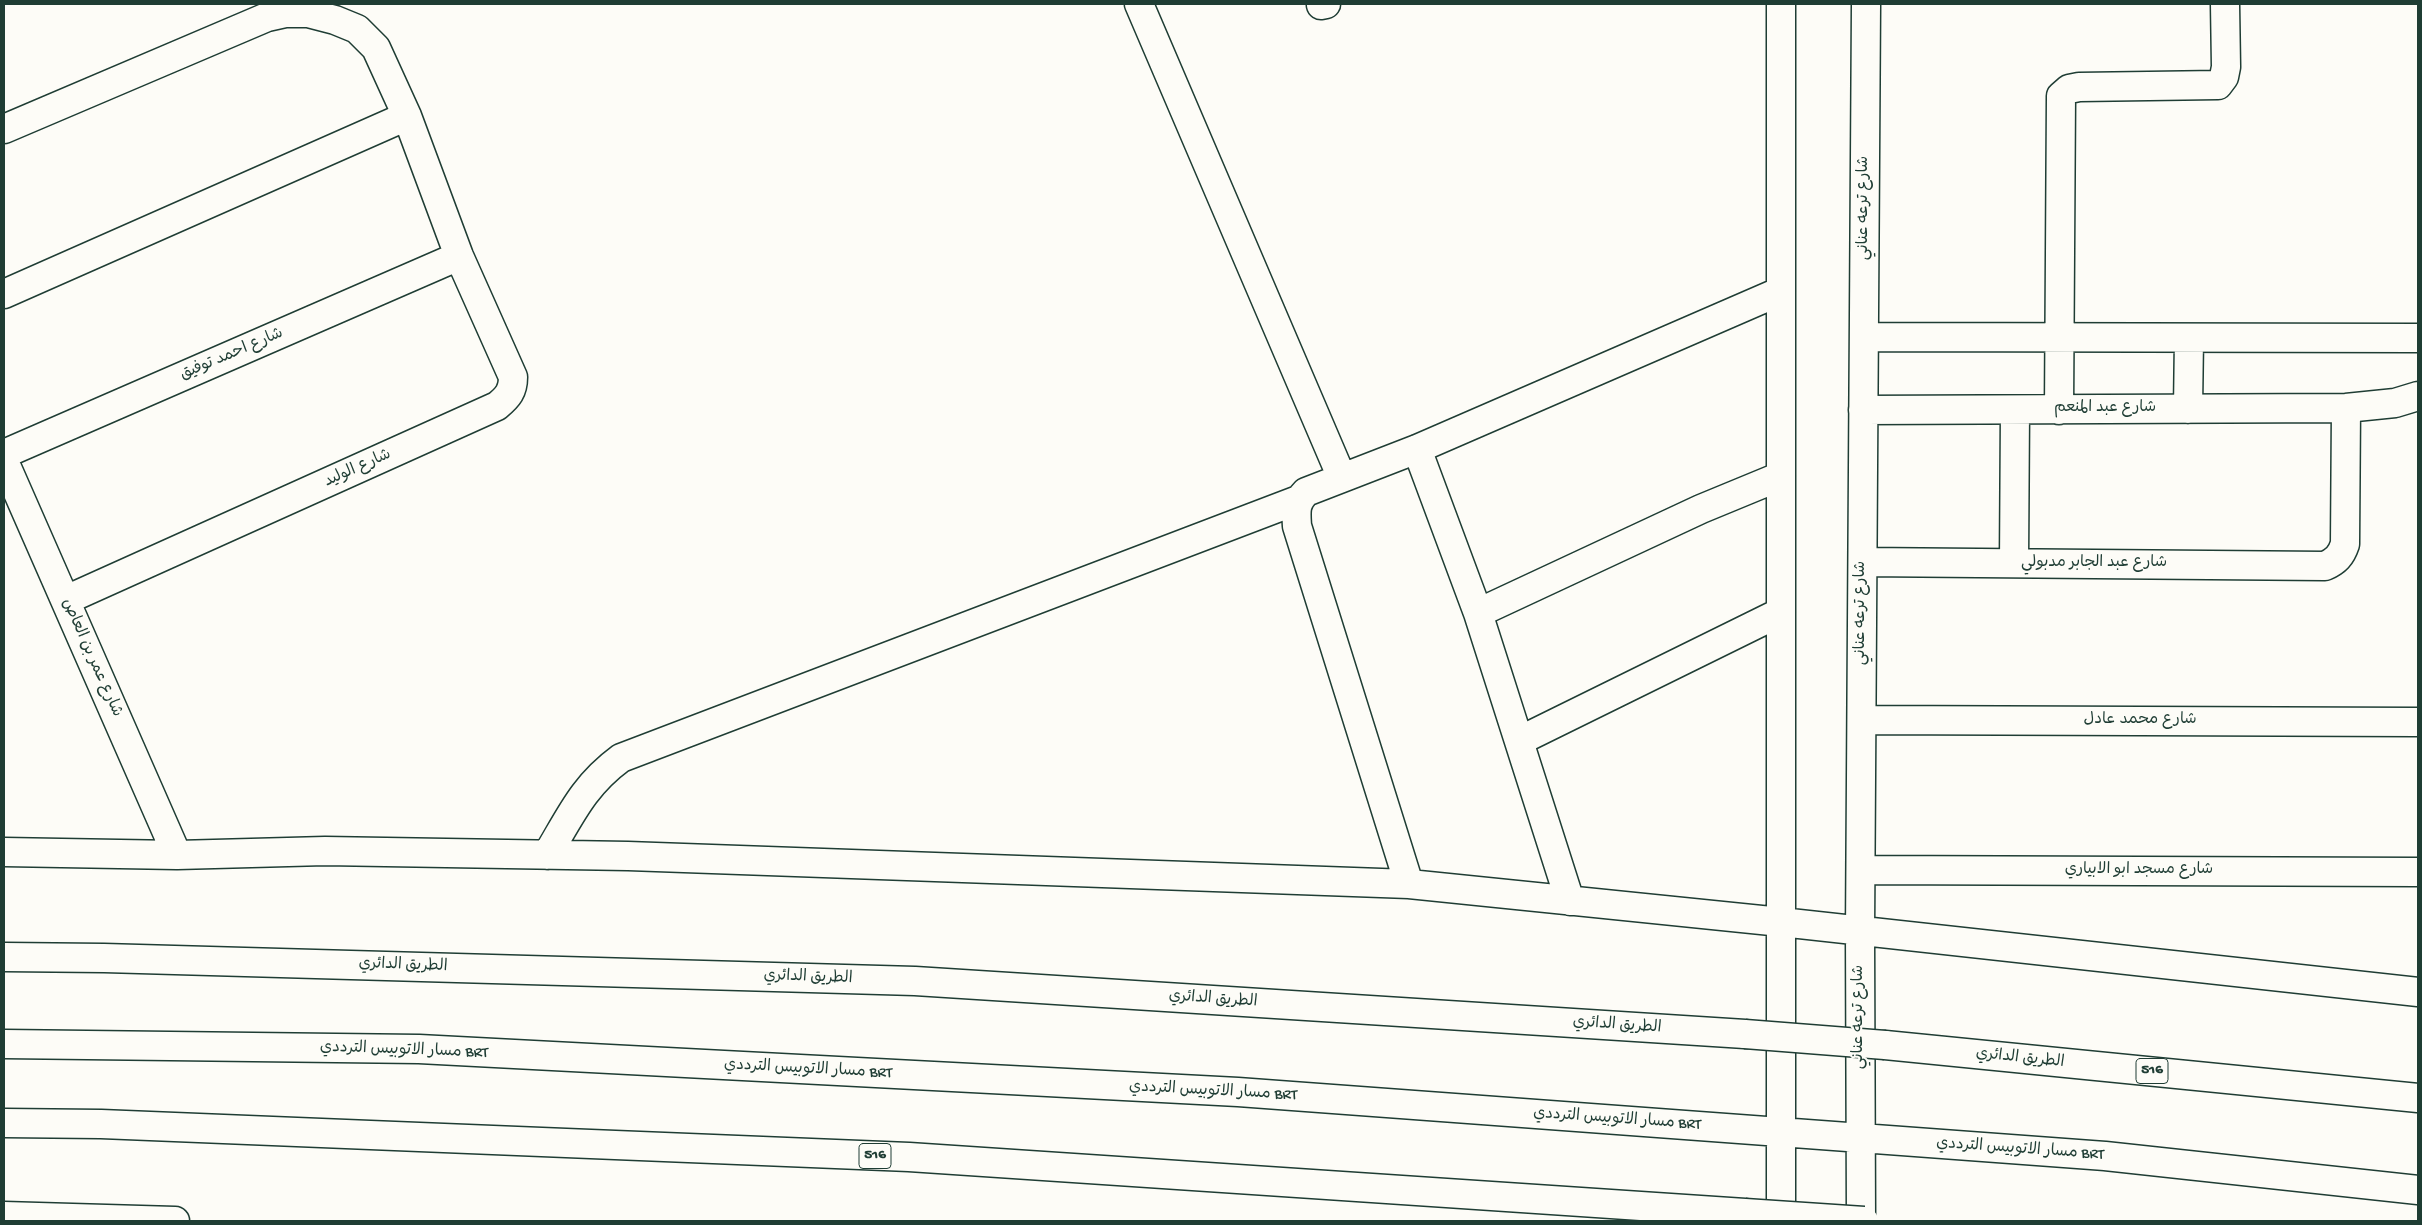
<!DOCTYPE html>
<meta charset="utf-8">
<style>
body{margin:0}
#map{position:relative;width:2422px;height:1225px;overflow:hidden;background:#fdfcf7;font-family:"Gochi Hand",sans-serif}
canvas{display:block}
.frame{position:absolute;inset:0;border:5px solid #1f3d34;pointer-events:none}
</style>
<div id="map">
<canvas width="2422" height="1225"></canvas>
<div class="frame"></div>
</div>
<script>
const ctx = document.querySelector('canvas').getContext('2d');
ctx.lineJoin = 'round';
function strokePath(path, color, width, dash) {
  ctx.strokeStyle = color;
  ctx.lineWidth = width;
  ctx.lineCap = dash ? 'butt' : 'round';
  ctx.setLineDash(dash || []);
  ctx.stroke(path);
}
function write(font, color, halo, rows, align = 'center') {
  ctx.font = font + ' "Gochi Hand","Playpen Sans Arabic",sans-serif';
  ctx.lineWidth = 4;
  ctx.setLineDash([]);
  ctx.textBaseline = 'middle';
  ctx.strokeStyle = halo;
  ctx.fillStyle = color;
  for (const [text, x, y, turn = 0] of rows) {
    ctx.save();
    ctx.translate(x, y);
    ctx.rotate((+turn || 0) * Math.PI / 180);
    ctx.textAlign = isNaN(turn) ? turn : align;
    if (halo) ctx.strokeText(text, 0, 0);
    ctx.fillText(text, 0, 0);
    ctx.restore();
  }
}
const minor = new Path2D(`
 M1139,4L1342,478
 M1781,4V1221
 M1321,5L1326,4
 M4,129L267,17L285,13H308L335,20L357,29L376,48L407,116L459,256L513,377C513,391 508,397 497,406L66,600
 M4,294L407,116
 M1864,337L2418,338
 M2188,409L2189,338
 M1863,410L2346,408L2395,403L2418,396
 M2059,410L2061,96L2069,89L2079,87L2218,85L2224,77L2226,67L2225,4
 M1417,449L1478,613L1570,901
 M4,454L459,256
 M4,461L177,855
 M1863,562L2325,566C2336,561 2341,556 2345,544L2346,408
 M2014,563L2015,410
 M1478,613L1701,509L1781,476
 M1862,720L2418,722
 M1519,741L1781,612
 M4,852L177,855L325,851L628,856L1409,884L1781,922L2418,992
 M547,855C571,815 583,786 621,758L1298,500
 M1861,870L2418,872
 M1409,884L1297,526C1296,511 1295,503 1306,492L1417,449L1781,291
 M4,1044L419,1049L1238,1092L2105,1156L2418,1190
 M4,1216L175,1221
 M1861,1221L1860,932L1866,4`);
const highway = new Path2D(`
 M4,957L104,958L915,981L1745,1034
 M1885,1045L2418,1098
 M4,1123L101,1124L909,1157L1745,1213`);
strokePath(minor, '#1f3d34', 31);
strokePath(highway, '#1f3d34', 31);
strokePath(minor, '#fdfcf7', 28);
strokePath(highway, '#fdfcf7', 28);
const highwayBridge = new Path2D(`
 M1745,1034L1885,1045
 M1745,1213L1864,1221`);
strokePath(highwayBridge, '#1f3d34', 31, []);
strokePath(highwayBridge, '#fdfcf7', 28);
for (const [x, y, w] of [
 [2152,1071,32],
 [875,1156,32]
]) {
  const box = new Path2D();
  box.roundRect(x - w / 2, y - 12.5, w, 25, 4);
  ctx.fillStyle = '#fdfcf7';
  ctx.fill(box);
  strokePath(box, '#1f3d34', 1);
}
write('bold 15px', '#1f3d34', null, [
 ["516",2152,1071],
 ["516",875,1156]
]);
write('16px', '#1f3d34', '#fdfcf7', [
 ["شارع ترعه عناني",1865,208,-90],
 ["شارع احمد توفيق",232,355,-23],
 ["شارع عبد المنعم",2105,409],
 ["شارع الوليد",358,469,-24],
 ["شارع عبد الجابر مدبولي",2094,564],
 ["شارع ترعه عناني",1862,613,-90],
 ["شارع عمر بن العاص",91,658,66],
 ["شارع محمد عادل",2140,721],
 ["شارع مسجد ابو الابياري",2139,871],
 ["الطريق الدائري",403,966,2],
 ["الطريق الدائري",808,978,2],
 ["الطريق الدائري",1213,1000,4],
 ["شارع ترعه عناني",1860,1017,-90],
 ["الطريق الدائري",1617,1026,4],
 ["مسار الاتوبيس الترددي BRT",404,1051,2],
 ["الطريق الدائري",2020,1059,6],
 ["مسار الاتوبيس الترددي BRT",808,1070,3],
 ["مسار الاتوبيس الترددي BRT",1213,1092,3],
 ["مسار الاتوبيس الترددي BRT",1617,1120,4],
 ["مسار الاتوبيس الترددي BRT",2020,1150,4]
]);
</script>
